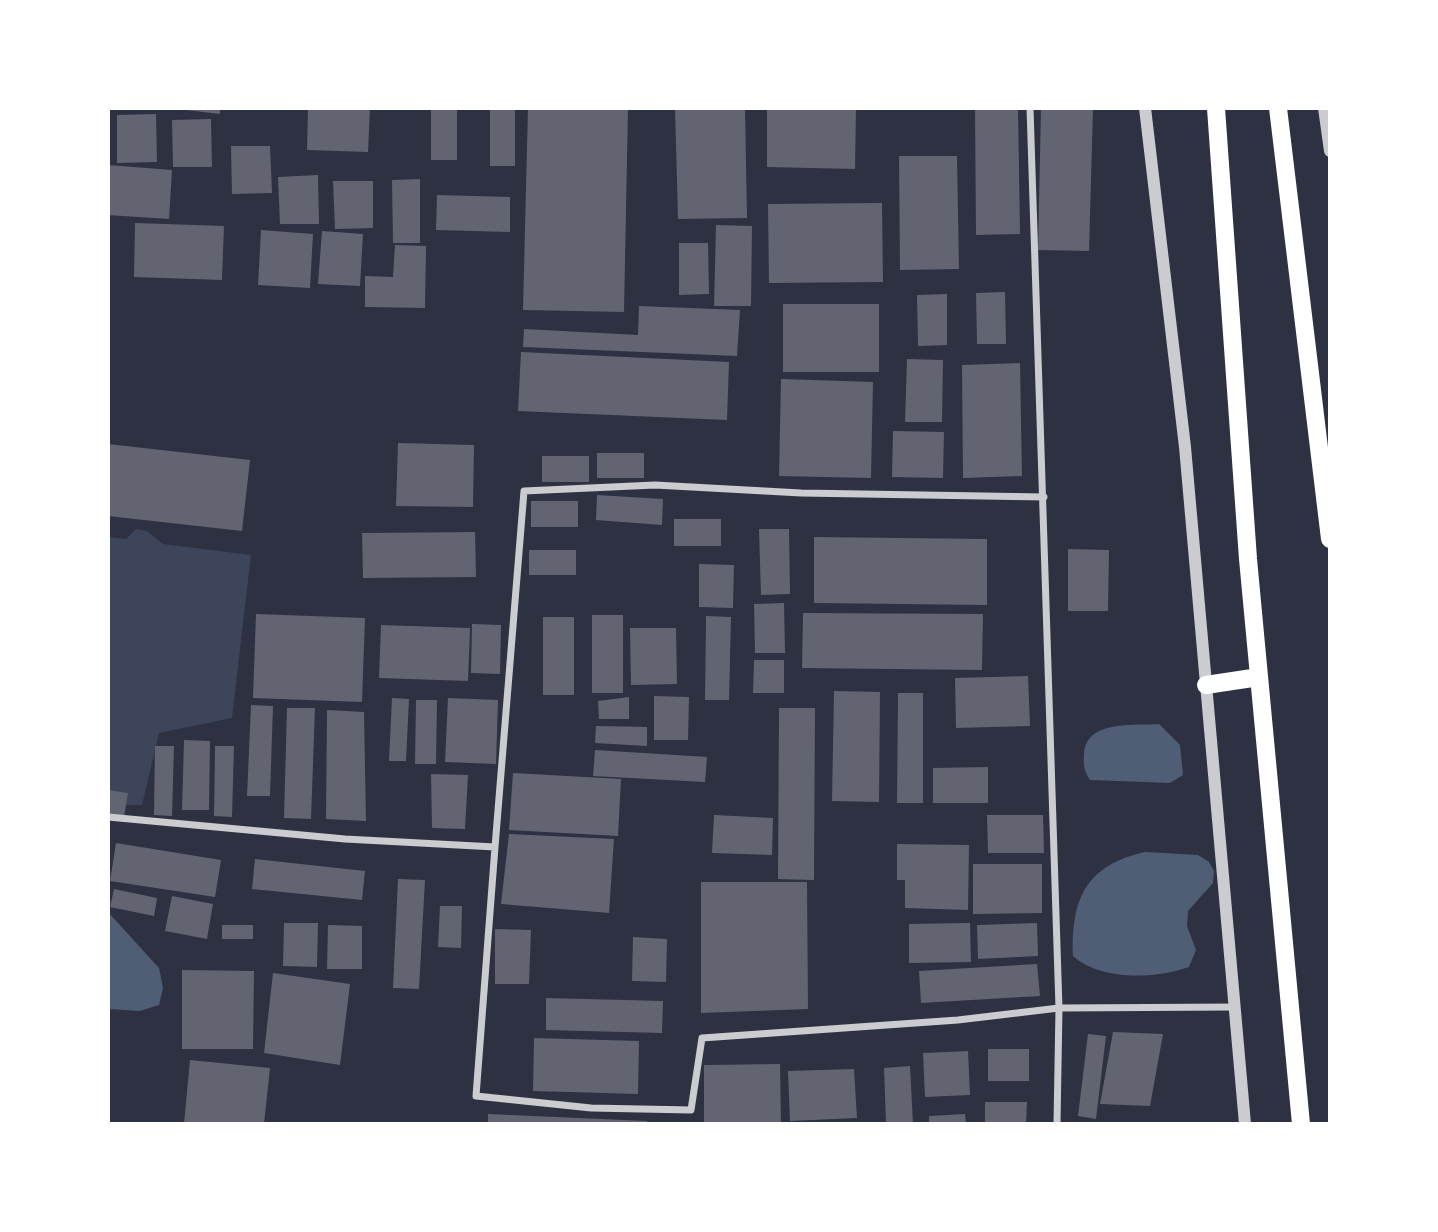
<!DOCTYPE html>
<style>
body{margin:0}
#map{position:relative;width:1438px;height:1232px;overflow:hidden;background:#2d3142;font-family:Raleway,sans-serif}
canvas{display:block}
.frame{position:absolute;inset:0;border:110px solid #fff;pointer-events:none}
</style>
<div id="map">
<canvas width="1438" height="1232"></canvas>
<div class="frame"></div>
</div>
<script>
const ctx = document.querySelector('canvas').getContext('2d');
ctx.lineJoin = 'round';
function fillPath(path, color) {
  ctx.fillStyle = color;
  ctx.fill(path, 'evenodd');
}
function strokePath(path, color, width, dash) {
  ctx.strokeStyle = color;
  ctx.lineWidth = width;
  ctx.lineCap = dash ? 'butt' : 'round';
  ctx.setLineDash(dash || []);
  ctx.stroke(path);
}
fillPath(new Path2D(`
 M136,529L147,531L163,544L251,555L232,718L159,733L142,805H109V537L126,539Z`), '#3c4559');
fillPath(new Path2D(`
 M1159,724L1180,745L1183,775L1170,783L1090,780C1084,771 1083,764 1084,754C1086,719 1135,726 1159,724Z
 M1145,852L1198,855L1209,862L1214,871L1213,883L1188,911L1187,926L1196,950L1189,967C1156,979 1101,981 1073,956C1071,899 1086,865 1145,852Z
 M108,912L159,968L163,988L159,1005L140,1011L109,1009Z`), '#4f5d75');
fillPath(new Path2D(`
 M169,108H220V114Z
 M308,108H370L368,152L307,150Z
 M431,108H457V160H431Z
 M490,108H515V166H490Z
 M528,108H628L624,312L523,310Z
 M675,108H745L747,218L678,219Z
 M767,108H856L855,169L767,167Z
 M975,108H1018L1020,234L976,235Z
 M1041,108H1093L1089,251L1038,250Z
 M156,114L157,162L117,163V115Z
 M211,119L212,167H173L172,120Z
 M231,146H270L272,193L232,194Z
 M899,156H957L959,269L900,270Z
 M108,165L172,170L169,219L108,215Z
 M318,175L319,224H280L278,177Z
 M420,179V243H393L392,180Z
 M333,181H373V228L335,229Z
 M437,195L510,197V232L436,230Z
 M882,203L883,282L769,283L768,204Z
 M135,223L224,226L222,280L134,277Z
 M716,225L752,226L751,306H714Z
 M261,230L313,234L310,288L258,285Z
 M322,231L363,234L360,286L318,284Z
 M679,243H708L709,294L679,295Z
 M395,245L426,246L425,308L365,307V276L393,277Z
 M1005,292L1006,344H977L976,293Z
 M947,294V345L918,346L917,295Z
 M783,304H879V372H783Z
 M639,306L740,310L737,356L523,347L524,329L638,335Z
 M521,352L729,362L727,420L518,411Z
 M907,359L943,360L942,422H905Z
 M1020,363L1022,476L963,478L962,365Z
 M781,379L873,382L871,478L779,476Z
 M893,431L944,432L943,478L892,477Z
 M398,443L474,445L473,507L396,506Z
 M108,444L250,460L242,531L108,516Z
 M597,453H644V478H597Z
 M542,456H589V482H542Z
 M597,495L663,499L662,525L596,520Z
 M531,501H578V527H531Z
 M674,519H721V546H674Z
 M759,529H789L790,594L761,595Z
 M475,532L476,577L363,578L362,533Z
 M814,537L987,539V605L814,603Z
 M1068,549L1109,550L1108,611H1068Z
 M529,550H576V575H529Z
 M699,564L734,565L733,608L699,607Z
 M784,603L785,653H755L754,604Z
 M803,613L983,614L982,670L802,668Z
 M256,614L365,618L362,702L253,698Z
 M592,615H623V693H592Z
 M706,616L731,617L729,700H705Z
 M543,617H574V695H543Z
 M472,624L501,625L500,674L471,673Z
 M381,625L470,628L468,681L379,678Z
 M630,628H676L677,684L631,685Z
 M754,660H784V693H753Z
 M1028,676L1030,726L956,728L955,678Z
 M834,691L880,692L879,802L832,801Z
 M898,693H923V803H897Z
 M654,696L689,697L688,740H654Z
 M629,697V719H599L598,701Z
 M392,698L409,699L406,761H389Z
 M448,698L498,700L496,764L445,762Z
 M416,700H437L436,764H415Z
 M251,705L273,706L270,796H247Z
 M287,708H315L311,819L284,818Z
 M779,708H815L814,880L778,879Z
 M327,710L364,712L366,821L326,819Z
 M596,726L647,727V746L595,743Z
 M184,740L210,741L209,810H182Z
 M155,746H174L172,816L154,815Z
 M215,746H234L232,817L214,816Z
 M595,750L707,757L705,782L593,776Z
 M988,767V803H933V768Z
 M513,773L621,779L618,836L509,830Z
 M431,774L468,775L465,829L432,828Z
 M108,790L128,793L124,817L108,814Z
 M714,815L773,818L772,855L712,853Z
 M987,815H1043L1044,853H988Z
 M509,834L614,839L609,913L501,904Z
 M116,843L221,860L215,897L110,881Z
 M897,844L969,845L968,910L905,908V880H897Z
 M255,859L365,871L362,900L252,889Z
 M973,864H1042V913L973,914Z
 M398,879L425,880L419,989L393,988Z
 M701,882H807L808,1009L701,1013Z
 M114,889L157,898L154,916L110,907Z
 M172,896L213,904L207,939L165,931Z
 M440,906H462L461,948L438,947Z
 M284,923H318L317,967L283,966Z
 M970,923L971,962L909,963V924Z
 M1037,923L1038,956L978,959L977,925Z
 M222,925H253V939H222Z
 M328,925L362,926V969H327Z
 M495,929L531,930L529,984H495Z
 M633,937L667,939L666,982L632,981Z
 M1037,964L1040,996L921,1003L919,971Z
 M182,970L254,971L253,1049H182Z
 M273,973L350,984L340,1065L264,1053Z
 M546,998L663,1001L662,1033L546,1030Z
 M1113,1032L1163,1034L1150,1106L1100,1104Z
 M1088,1034L1106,1036L1096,1119L1078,1116Z
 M534,1038L639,1041L638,1094L533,1091Z
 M988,1049H1029V1081H988Z
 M968,1051L970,1095L925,1097L923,1053Z
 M190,1060L270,1068L264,1124H184Z
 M780,1064L781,1124H704V1065Z
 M910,1066L913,1124H886L884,1068Z
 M854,1069L857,1118L790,1121L788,1071Z
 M985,1102H1027L1026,1124H985Z
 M488,1114L647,1121V1124H488Z
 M965,1114L966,1124H929V1116Z`), '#626471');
strokePath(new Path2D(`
 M1030,108L1059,1008L1057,1124
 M108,817L345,839L495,847L476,1096L591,1108L691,1110L702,1038L958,1020L1059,1008L1235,1007
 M495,847L524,491L655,485L801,493L1044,497`), '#caccd0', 7);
strokePath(new Path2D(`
 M1145,108L1185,447L1245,1124
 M1324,108L1330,151`), '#caccd0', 12);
strokePath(new Path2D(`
 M1216,108L1248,559L1301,1124
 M1278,108L1330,539
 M1206,685L1259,677`), '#fff', 18);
</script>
